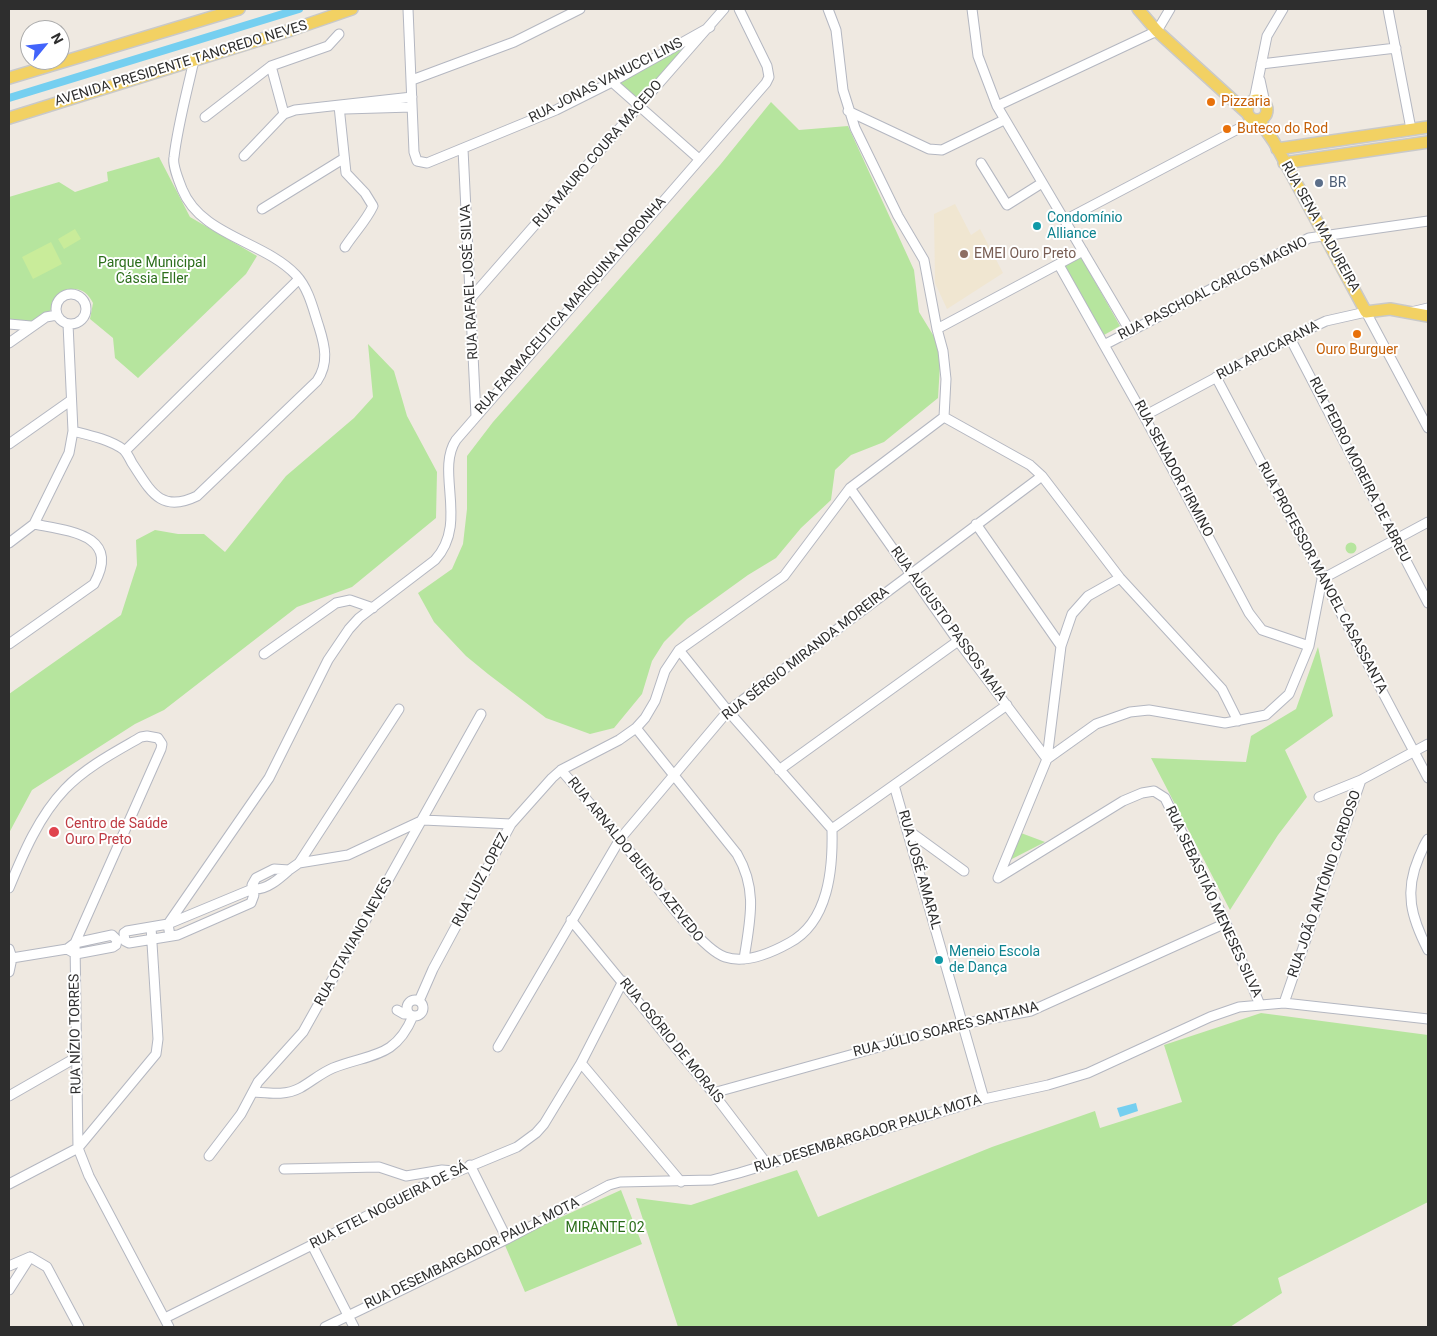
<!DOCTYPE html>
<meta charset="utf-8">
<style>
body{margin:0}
#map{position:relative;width:1437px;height:1336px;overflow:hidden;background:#efe9e1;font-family:Roboto,sans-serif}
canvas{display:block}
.frame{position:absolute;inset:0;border:10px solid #2e2e2e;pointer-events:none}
.north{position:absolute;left:20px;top:20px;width:50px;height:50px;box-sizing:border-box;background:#fff;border:1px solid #ababab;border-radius:50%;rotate:62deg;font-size:14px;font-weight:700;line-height:20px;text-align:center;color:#2e2e2e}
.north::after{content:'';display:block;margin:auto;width:18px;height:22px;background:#4264fb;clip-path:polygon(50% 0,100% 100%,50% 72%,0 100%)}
</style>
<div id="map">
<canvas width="1437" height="1336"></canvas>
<div class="frame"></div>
<div class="north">N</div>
</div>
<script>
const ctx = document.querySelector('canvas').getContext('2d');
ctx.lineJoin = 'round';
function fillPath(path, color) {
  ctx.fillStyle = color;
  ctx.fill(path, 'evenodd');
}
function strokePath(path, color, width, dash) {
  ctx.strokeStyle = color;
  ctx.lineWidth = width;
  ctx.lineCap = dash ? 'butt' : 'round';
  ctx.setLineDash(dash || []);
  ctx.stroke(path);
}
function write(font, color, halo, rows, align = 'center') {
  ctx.font = font + ' Roboto,sans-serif';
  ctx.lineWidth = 4;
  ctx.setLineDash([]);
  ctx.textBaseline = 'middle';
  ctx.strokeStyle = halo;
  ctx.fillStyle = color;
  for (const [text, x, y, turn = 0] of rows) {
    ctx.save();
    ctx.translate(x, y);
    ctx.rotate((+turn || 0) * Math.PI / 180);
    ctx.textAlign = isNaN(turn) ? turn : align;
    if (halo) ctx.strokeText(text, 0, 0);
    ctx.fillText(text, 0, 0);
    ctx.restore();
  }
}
fillPath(new Path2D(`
 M955,204L971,235L980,229L1003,273L947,309L935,283L934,214Z`), '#f0e6d1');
fillPath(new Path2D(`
 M710,27L641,106L612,82Z
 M771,102L799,130L848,126L914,270L919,312L941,348L938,398L884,442L851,455L835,470L831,500L801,528L776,558L748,575L687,619L664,642L652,661L642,694L614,728L590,734L546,718L488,674L466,656L434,622L418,593L452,569L463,544L467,509V456L493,422L720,165Z
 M159,157L190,217L257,256L246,274L138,378L115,358L113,338L90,319L93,303C86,289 75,285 61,293C57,297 56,303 53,307C41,323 26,325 9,319V197L59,182L75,192L108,181L107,172Z
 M1080,255L1120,326L1104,335L1064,265Z
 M368,344L394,371L407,416L437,472L436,518L352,587L297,607L164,710L135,724L32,790L9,833V694L121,615L137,565L136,540L155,530L178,534H204L225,552L286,476L354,418L373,397Z
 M1345.5 548a5.5 5.5 0 1 1 11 0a5.5 5.5 0 1 1-11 0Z
 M1318,647L1333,716L1285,750L1307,797L1278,835L1230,910L1151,758L1246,762L1251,736L1296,709Z
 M1021,833L1045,842L1008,861Z
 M1261,1013L1428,1035V1202L1278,1278L1282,1293L1230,1327H678L636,1198L691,1205L797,1170L818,1217L992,1147L1095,1111L1100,1128L1182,1102L1164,1045Z
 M621,1190L642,1244L525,1292L504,1243Z`), '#b6e59e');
fillPath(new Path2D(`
 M75,229L81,239L64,249L58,239Z
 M51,242L62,264L33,279L22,257Z`), '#c9ec9a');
fillPath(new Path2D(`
 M1136,1103L1138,1111L1120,1117L1117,1108Z`), '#75cff0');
strokePath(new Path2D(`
 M9,98L299,9`), '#75cff0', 8);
const minor = new Path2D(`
 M408,9L414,152L417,161L427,163L556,110L612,82L710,27
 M828,9L836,30L843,90L855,128L898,216L924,260L937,329L943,351L946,379L944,417
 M972,9L978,56L997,106L1130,331
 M1388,9L1411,129
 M1261,64L1396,48
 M271,66L284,114
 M412,80L514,42L580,9
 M1260,80L1265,103
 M612,82L699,159
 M1254,100L1267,36L1283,9
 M339,106L346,173L365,193L373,206C366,221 354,233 345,247
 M997,106L1157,31L1170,9
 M345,109L412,107
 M848,111L929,149L942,150L1004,120
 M205,117L271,66L328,46L339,34
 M463,149L476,416
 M244,156L284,114L295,110L412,97
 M981,163L1007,205L1042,183
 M262,209L343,159
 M1065,220L1255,120
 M1059,265L1144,416L1249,613L1262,630L1309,646
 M56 309a15 15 0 1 1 30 0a15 15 0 1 1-30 0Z
 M470,299L724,9
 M1411,312L1428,308
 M9,324L31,326
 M937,329L1083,251
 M1290,338L1428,603
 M9,343L46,317L57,315
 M1104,345L1309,238L1428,221
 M1216,377L1428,778
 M1144,416L1290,338L1326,321L1366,312L1428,428
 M944,417L1030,465L1042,476L1120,578L1222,689L1238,721
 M73,431C89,435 111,440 124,450C127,453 130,459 132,463C150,490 160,514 197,496L317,381C329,363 325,346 319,327C313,309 309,289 296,275C264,241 201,236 182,189C179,181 172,165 174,157C178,124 187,92 194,60
 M9,444L70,401
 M125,451L299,279
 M850,488L958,641L1047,759L1096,724L1130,712L1149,710L1225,723L1266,715L1289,694L1309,646L1322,579L1428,522
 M976,524L1061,646
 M9,543L34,524L69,453L73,431L68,324
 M9,644L94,584C121,535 70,531 34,524
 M264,654L336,603L350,600L373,608
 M636,728L737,854C758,890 750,920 744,959
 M561,770C581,793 601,816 620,839C642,865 697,948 725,957C746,964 771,953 789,943C829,922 833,868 832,829L728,711L679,650
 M779,770L958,641
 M894,785L984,1099
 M1319,797L1361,780
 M832,829L1007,705
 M909,831L964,871
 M1428,839C1424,844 1422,851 1419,857C1404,892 1411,917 1428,950
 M299,863L399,709
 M274,869L289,870C280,878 267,890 254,889L252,885L256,878Z
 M289,870L299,863L348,855L423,820L511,824
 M998,878L1123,801L1142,793L1154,791L1165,798L1226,923L1260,1005
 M998,878L1047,759L1061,646L1072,614L1088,596L1120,578
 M9,888C23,854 39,816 65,789C86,767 115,752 141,737L147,736L158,738L162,744L161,749L75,943L78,1148L89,1176L169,1327
 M250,890L254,895L251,903L178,935L129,943L125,941L124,933L127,931L168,924Z
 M571,920L713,1093L767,1164
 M170,936L168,924L269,778L328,660L349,629L359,618L435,560C469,523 435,472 456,440L766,83L769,77L767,66L739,9
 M9,949L12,958L9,972
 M12,958L67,949L75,943L112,935L117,940L116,945L113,947L76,954L67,949
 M407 1008a8 8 0 1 1 16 0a8 8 0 1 1-16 0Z
 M419,1001L433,969L511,824L552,778L561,770L619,740L636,728L645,718L655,701L665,671L679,650L784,576L850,488L944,417
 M1284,1003L1361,780L1428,744
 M397,1010L404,1014H409
 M498,1047L620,839L728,711L1042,476
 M581,1063L681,1182
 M254,1092C269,1093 285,1096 300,1088C311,1082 321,1073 333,1068C371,1053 395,1059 413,1016
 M713,1093L962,1024L1031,1011L1226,923
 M9,1096L77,1057
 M209,1156L241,1114L258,1082L303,1032L481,714
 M470,1165L507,1239
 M284,1169L379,1167L406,1176L442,1170L454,1171
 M9,1184L78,1148L156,1054L158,1039L151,927
 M312,1245L354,1327
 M30,1257L47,1267L79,1327
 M9,1266L30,1257
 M9,1290L30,1257
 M165,1318L312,1245L425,1185L517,1147L536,1133L544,1124L581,1063L623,981
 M325,1327L507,1239L609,1185L620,1182L712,1180L739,1173L984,1099L1048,1085L1088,1073L1210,1017L1239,1007L1284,1003L1428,1019`);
const major = new Path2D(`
 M1138,9L1157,31L1246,112
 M9,78L239,9
 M1247 110a10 10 0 1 1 20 0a10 10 0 1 1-20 0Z
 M9,118L291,30L352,9
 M1259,120L1274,142L1366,312L1390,309L1428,316
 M1277,149L1428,127
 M1284,163L1428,142`);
strokePath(minor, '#b4b7c1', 11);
strokePath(major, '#c9c9c9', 14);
strokePath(minor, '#fff', 9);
strokePath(major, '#f2d163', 11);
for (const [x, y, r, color] of [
 [1211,102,5,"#e8710a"],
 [1227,129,5,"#e8710a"],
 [1319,183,5,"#5c6f8a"],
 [1037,226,5,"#0f9aa8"],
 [964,254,5,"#8d6e63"],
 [1357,334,5,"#e8710a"],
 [54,832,6,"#e0444e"],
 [939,960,5,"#0f9aa8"]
]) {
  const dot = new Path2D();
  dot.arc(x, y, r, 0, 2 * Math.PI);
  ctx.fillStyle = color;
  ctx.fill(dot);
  strokePath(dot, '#fff', 2);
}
write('14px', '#2e2e2e', '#fff', [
 ["AVENIDA PRESIDENTE TANCREDO NEVES",181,64,-17],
 ["RUA JONAS VANUCCI LINS",606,81,-27],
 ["RUA MAURO COURA MACEDO",598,154,-49],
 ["RUA SENA MADUREIRA",1320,227,61],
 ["RUA RAFAEL JOSÉ SILVA",470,282,-93],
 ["RUA PASCHOAL CARLOS MAGNO",1213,289,-27],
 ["RUA FARMACEUTICA MARIQUINA NORONHA",571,306,-49],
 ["RUA APUCARANA",1268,351,-27],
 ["RUA SENADOR FIRMINO",1173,469,62],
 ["RUA PEDRO MOREIRA DE ABREU",1359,470,63],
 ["RUA PROFESSOR MANOEL CASASSANTA",1322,578,62],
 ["RUA AUGUSTO PASSOS MAIA",948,624,54],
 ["RUA SÉRGIO MIRANDA MOREIRA",806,654,-38],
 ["RUA ARNALDO BUENO AZEVEDO",635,860,51],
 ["RUA JOSÉ AMARAL",919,870,74],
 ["RUA LUIZ LOPEZ",481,880,-62],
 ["RUA JOÃO ANTÔNIO CARDOSO",1325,884,-71],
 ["RUA SEBASTIÃO MENESES SILVA",1213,902,65],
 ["RUA OTAVIANO NEVES",354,942,-61],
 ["RUA JÚLIO SOARES SANTANA",946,1030,-14],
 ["RUA NÍZIO TORRES",76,1034,-91],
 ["RUA OSÓRIO DE MORAIS",671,1041,51],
 ["RUA DESEMBARGADOR PAULA MOTA",868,1134,-17],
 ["RUA ETEL NOGUEIRA DE SÁ",389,1206,-27],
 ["RUA DESEMBARGADOR PAULA MOTA",472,1254,-26]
]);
write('14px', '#c56008', '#fff', [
 ["Pizzaria",1221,102],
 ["Buteco do Rod",1237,129],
 ["Ouro Burguer",1357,350,"center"]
], 'left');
write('14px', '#4e5e75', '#fff', [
 ["BR",1329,183]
], 'left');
write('14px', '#0d838f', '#fff', [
 ["Condomínio",1047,218],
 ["Alliance",1047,234],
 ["Meneio Escola",949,952],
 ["de Dança",949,968]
], 'left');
write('14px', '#785e54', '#fff', [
 ["EMEI Ouro Preto",974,254]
], 'left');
write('14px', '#2c6e1b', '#fff', [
 ["Parque Municipal",152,263],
 ["Cássia Eller",152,279],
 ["MIRANTE 02",605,1228]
]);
write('14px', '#be3a42', '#fff', [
 ["Centro de Saúde",65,824],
 ["Ouro Preto",65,840]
], 'left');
</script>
